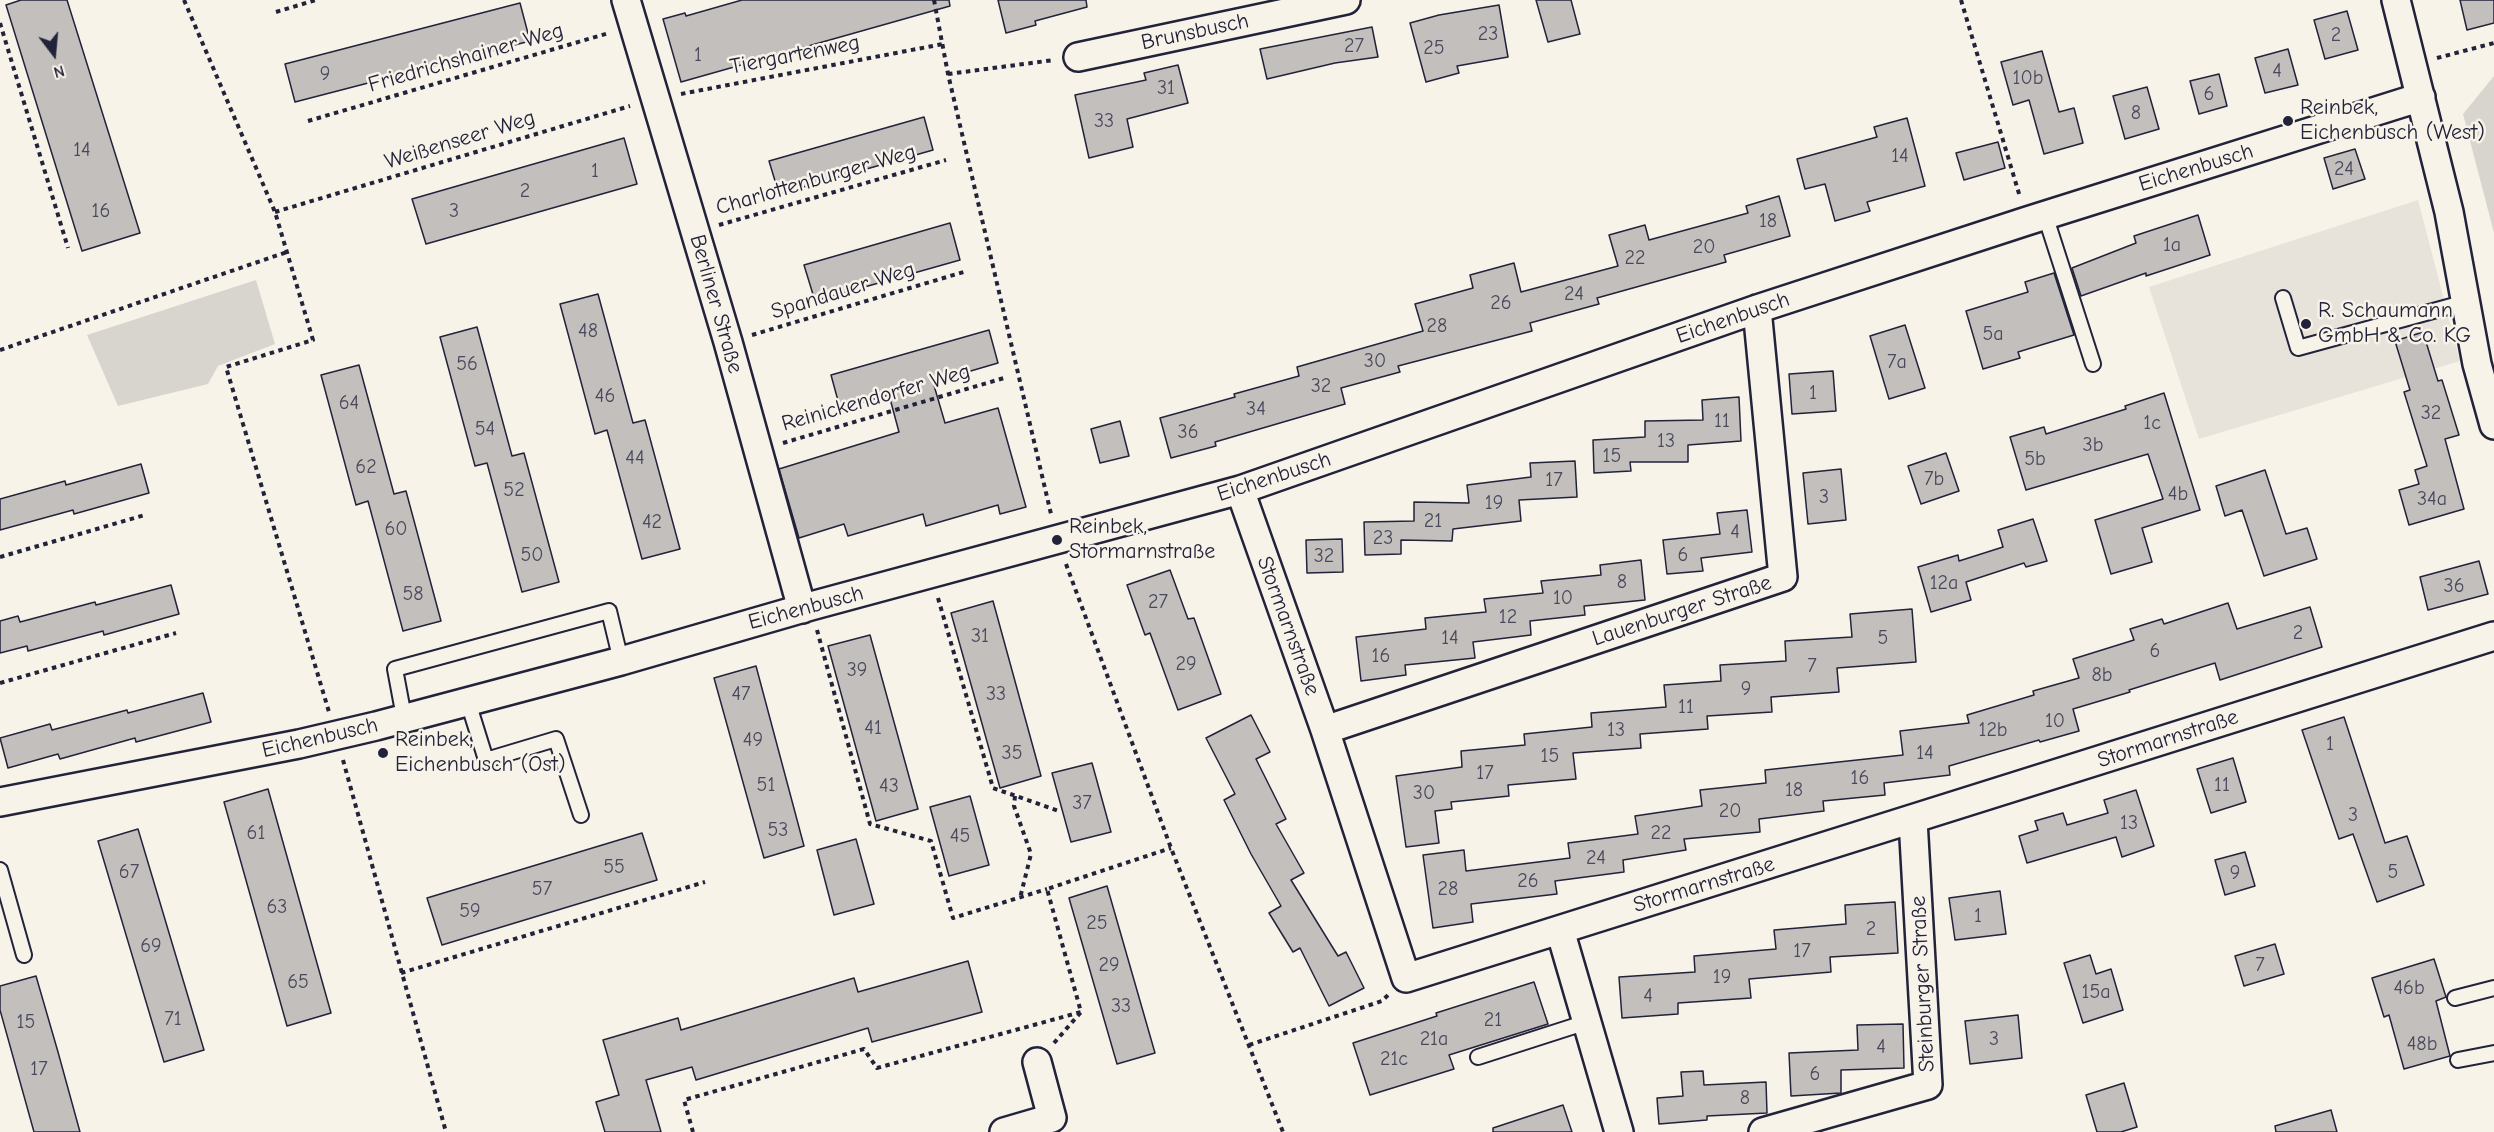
<!DOCTYPE html>
<meta charset="utf-8">
<style>
body{margin:0}
#map{position:relative;width:2494px;height:1132px;overflow:hidden;background:#f7f3e8;font-family:"Comic Neue",sans-serif}
canvas{display:block}
.north{position:absolute;left:24px;top:24px;width:60px;height:60px;-webkit-text-stroke:4px #f7f3e8;paint-order:stroke;rotate:164deg;font-size:16px;font-weight:700;line-height:24px;text-align:center;color:#22223b}
.north::after{content:'';display:block;margin:auto;width:21px;height:27px;background:#22223b;clip-path:polygon(50% 0,100% 100%,50% 72%,0 100%)}
</style>
<div id="map">
<canvas width="2494" height="1132"></canvas>
<div class="north">N</div>
</div>
<script>
const ctx = document.querySelector('canvas').getContext('2d');
ctx.lineJoin = 'round';
function fillPath(path, color) {
  ctx.fillStyle = color;
  ctx.fill(path, 'evenodd');
}
function strokePath(path, color, width, dash) {
  ctx.strokeStyle = color;
  ctx.lineWidth = width;
  ctx.lineCap = dash ? 'butt' : 'round';
  ctx.setLineDash(dash || []);
  ctx.stroke(path);
}
function write(font, color, halo, rows, align = 'center') {
  ctx.font = font + ' "Comic Neue",sans-serif';
  ctx.lineWidth = 5;
  ctx.setLineDash([]);
  ctx.textBaseline = 'middle';
  ctx.strokeStyle = halo;
  ctx.fillStyle = color;
  for (const [text, x, y, turn = 0] of rows) {
    ctx.save();
    ctx.translate(x, y);
    ctx.rotate((+turn || 0) * Math.PI / 180);
    ctx.textAlign = isNaN(turn) ? turn : align;
    if (halo) ctx.strokeText(text, 0, 0);
    ctx.fillText(text, 0, 0);
    ctx.restore();
  }
}
fillPath(new Path2D(`
 M2418,200L2460,361L2199,439L2149,287Z`), '#e7e3db');
fillPath(new Path2D(`
 M2494,76V233L2463,114Z
 M256,280L275,344L218,366L208,384L118,406L87,335Z`), '#d8d5cf');
const building = new Path2D(`
 M21,0H67L140,233L82,251L6,5Z
 M742,0H949L950,6L681,82L663,19L685,13L686,16Z
 M998,0H1086L1087,7L1035,21L1036,25L1006,33Z
 M1536,0H1571L1580,34L1548,42Z
 M2460,0H2494V23L2467,30Z
 M520,3L530,41L295,102L285,64Z
 M1499,5L1508,57L1457,66L1459,73L1426,82L1410,23L1439,15Z
 M2347,11L2358,50L2325,59L2314,20Z
 M1372,27L1378,57L1335,63L1267,79L1260,49Z
 M2288,49L2298,85L2265,93L2255,58Z
 M2042,51L2059,112L2074,108L2083,143L2044,154L2029,100L2013,105L2001,62Z
 M1178,65L1188,103L1127,119L1133,147L1089,158L1075,95L1146,80L1144,73Z
 M2219,74L2227,106L2199,114L2190,81Z
 M2147,87L2159,129L2125,139L2113,96Z
 M924,117L933,150L779,194L769,161Z
 M1907,118L1925,186L1867,202L1870,211L1835,221L1825,184L1805,189L1797,159L1877,137L1874,127Z
 M624,138L637,184L426,244L412,199Z
 M1998,142L2005,168L1964,180L1956,153Z
 M2355,149L2365,179L2333,189L2324,158Z
 M1779,196L1790,236L1724,255L1726,262L1597,298L1599,304L1530,323L1532,331L1398,366L1400,372L1341,388L1345,404L1215,442L1216,446L1171,458L1160,418L1235,397L1234,394L1299,376L1297,367L1423,331L1415,304L1473,288L1470,275L1514,263L1521,292L1618,266L1609,235L1645,225L1649,240L1748,213L1746,206Z
 M2198,215L2210,255L2146,276V273L2081,296L2072,268L2136,243L2134,236Z
 M950,223L960,260L815,301L804,265Z
 M2054,273L2074,335L2018,352L2020,358L1983,369L1966,311L2028,292L2025,282Z
 M598,294L633,423L645,420L680,549L642,559L607,430L595,434L560,304Z
 M1905,325L1925,388L1889,399L1870,336Z
 M477,327L512,456L524,453L559,582L522,592L487,463L475,466L440,337Z
 M989,330L998,363L933,382L945,423L998,408L1026,507L1000,514L998,505L926,526L923,514L848,536L844,524L799,538L779,469L899,432L889,395L840,408L831,375Z
 M2423,332L2438,381L2442,380L2459,435L2445,439L2464,509L2409,525L2399,490L2419,484L2415,470L2427,466L2404,392L2410,390L2395,341Z
 M359,365L394,494L406,491L441,621L403,631L368,501L356,505L321,375Z
 M1833,371L1836,411L1792,414L1789,374Z
 M2164,393L2200,510L2142,528L2152,562L2111,574L2095,520L2163,499L2148,454L2026,490L2010,437L2044,427L2046,434L2126,409L2125,406Z
 M1739,397L1741,441L1688,445V462H1630L1631,471L1594,473L1593,440L1645,437V421L1703,420L1702,400Z
 M1120,421L1129,456L1100,463L1091,429Z
 M1946,453L1959,491L1921,504L1908,466Z
 M1575,461L1577,497L1519,500L1521,521L1453,529L1452,541L1401,540V554L1365,555L1364,522L1414,521V502L1469,503L1467,485L1531,477L1530,463Z
 M141,464L149,493L74,514L73,510L0,530V499L65,481L66,485Z
 M1841,469L1846,520L1808,524L1803,473Z
 M2265,470L2286,534L2307,528L2317,559L2264,576L2242,510L2225,516L2216,486Z
 M1747,510L1752,552L1701,558L1703,571L1667,574L1663,540L1720,534L1717,513Z
 M2033,519L2047,561L2026,567L2024,563L1966,582L1971,600L1931,612L1918,567L1958,555L1959,561L2003,547L1998,530Z
 M1342,539L1343,572L1307,573L1306,540Z
 M1641,560L1645,600L1584,606L1585,615L1530,621L1531,635L1473,642L1475,658L1405,665L1406,675L1361,681L1356,637L1426,629L1425,618L1486,612L1484,599L1543,593L1541,581L1601,575L1600,565Z
 M2479,561L2488,594L2428,610L2420,577Z
 M1170,570L1188,619L1194,618L1221,694L1178,710L1150,633L1145,635L1127,585Z
 M171,585L179,614L104,635L103,631L28,651L27,646L0,653V621L18,616L20,622L95,602L96,605Z
 M993,601L1041,776L1000,788L951,613Z
 M2228,603L2237,629L2310,607L2322,647L2220,680L2215,663L2129,690L2130,692L2073,709L2079,731L2040,742L2039,740L1949,766L1950,775L1884,783L1885,795L1823,801L1824,811L1759,819L1760,832L1684,839L1686,850L1623,860L1624,872L1555,881L1557,894L1471,904L1473,922L1433,928L1423,855L1464,850L1466,871L1570,858L1568,843L1638,834L1635,816L1702,806L1700,790L1766,783L1765,770L1903,755L1900,731L1969,723L1967,715L2034,695L2033,691L2079,678L2073,659L2134,640L2130,629L2162,619L2164,624Z
 M1912,609L1916,662L1837,668L1839,692L1771,697L1772,712L1707,716L1708,729L1640,734L1641,748L1573,753L1576,779L1508,785L1509,796L1451,802L1452,809L1435,811L1439,843L1406,847L1396,776L1462,767L1461,751L1525,745L1524,734L1592,727L1591,713L1666,707L1664,685L1721,681L1720,665L1786,661L1785,641L1852,637L1850,614Z
 M870,635L918,809L876,821L828,646Z
 M756,666L804,846L764,858L714,678Z
 M203,693L211,722L136,742L135,738L60,759L58,754L8,768L0,738L50,724L52,730L127,710L128,713Z
 M1251,715L1270,752L1256,759L1286,819L1276,824L1304,873L1291,880L1338,956L1346,952L1364,988L1329,1006L1300,948L1293,952L1269,913L1281,906L1251,854L1224,800L1235,794L1206,738Z
 M2344,717L2385,843L2407,836L2424,885L2377,902L2353,834L2339,839L2302,730Z
 M2233,758L2246,802L2211,813L2197,769Z
 M1092,763L1111,832L1071,842L1052,773Z
 M268,789L331,1013L287,1026L224,802Z
 M2136,790L2154,846L2122,857L2116,837L2027,863L2019,836L2038,830L2035,821L2063,813L2067,825L2108,813L2104,800Z
 M970,796L989,865L949,876L930,807Z
 M138,829L204,1050L164,1062L98,841Z
 M642,833L657,880L442,945L427,898Z
 M856,839L874,904L834,915L817,850Z
 M2245,852L2255,886L2225,895L2215,860Z
 M1107,886L1155,1053L1117,1064L1069,898Z
 M2000,891L2006,934L1955,940L1949,898Z
 M1895,902L1898,953L1830,957L1831,972L1749,979L1751,998L1678,1003V1014L1622,1018L1619,977L1695,972L1694,956L1776,949L1774,930L1846,924L1845,905Z
 M2275,944L2284,974L2244,986L2235,956Z
 M2090,955L2096,974L2111,969L2123,1010L2083,1023L2064,963Z
 M2434,959L2446,997L2436,1001L2450,1056L2404,1069L2389,1015L2384,1017L2372,978Z
 M968,961L982,1012L872,1042L868,1028L696,1080L692,1067L646,1080L661,1132H605L596,1102L619,1095L603,1040L678,1018L681,1030L854,978L858,992Z
 M36,976L58,1052L80,1132H34L0,1010V986Z
 M1534,982L1548,1024L1449,1055L1454,1069L1370,1095L1353,1043L1437,1016L1436,1013Z
 M2018,1015L2022,1058L1970,1064L1965,1021Z
 M1903,1024L1904,1068L1841,1070V1093L1791,1096L1789,1053L1858,1050L1857,1025Z
 M1703,1071L1704,1085L1766,1082L1767,1113L1707,1116V1120L1659,1124L1657,1098L1683,1096L1681,1072Z
 M2124,1083L2137,1127L2121,1132H2097L2086,1095Z
 M1563,1105L1572,1132H1493V1128Z
 M2331,1110L2337,1132H2276L2275,1126Z`);
fillPath(building, '#c2bfbd');
strokePath(building, '#22223b', 1.5);
const lane = new Path2D(`
 M2045,215L2093,364
 M2283,298L2298,348L2466,302
 M468,702L486,760L556,739L581,815
 M404,717L395,669L609,611L621,661
 M0,870L24,955
 M2455,998L2494,988
 M1478,1057L1587,1022
 M2458,1060L2494,1053`);
const street = new Path2D(`
 M626,0L728,342L802,609
 M2396,0L2449,212L2477,364L2494,425
 M1078,57L1346,0
 M1240,490L1325,730L1406,978L2494,636
 M1325,730L1783,577L1757,309
 M0,802L299,744L376,726L621,661L811,606L1240,490L1757,309L2027,221L2421,97
 M1560,930L1619,1132
 M1004,1132L1052,1118L1037,1062
 M1763,1132L1928,1085L1913,820`);
strokePath(lane, '#22223b', 18);
strokePath(street, '#22223b', 32);
strokePath(new Path2D(`
 M184,0L275,212L313,340L226,367L329,712
 M934,0L948,74L1051,514
 M1961,0L2020,197
 M276,12L316,0
 M0,23L68,248
 M2437,58L2494,43
 M948,74L1054,60
 M681,94L943,44
 M308,121L609,33
 M275,212L630,106
 M719,225L946,160
 M752,335L967,271
 M0,350L287,252
 M783,443L1004,378
 M0,557L145,515
 M1066,564L1171,848L1283,1132
 M938,598L993,788L1059,811
 M817,630L870,824L931,841L953,918L1047,889
 M0,683L176,633
 M343,760L446,1132
 M1015,796L1014,806L1031,854L1020,898
 M401,973L705,882
 M1054,1043L1081,1012L1047,889L1171,848
 M1249,1045L1382,1001L1388,995
 M693,1132L684,1100L864,1049L877,1068L1081,1012`), '#22223b', 4, [4.5, 4.5]);
strokePath(lane, '#f7f3e8', 14);
strokePath(street, '#f7f3e8', 27);
for (const [x, y, r, color] of [
 [2288,121,6,"#22223b"],
 [2306,324,6,"#22223b"],
 [1057,540,6,"#22223b"],
 [383,753,6,"#22223b"]
]) {
  const dot = new Path2D();
  dot.arc(x, y, r, 0, 2 * Math.PI);
  ctx.fillStyle = color;
  ctx.fill(dot);
  strokePath(dot, '#f7f3e8', 2);
}
write('20px', '#4a495c', null, [
 ["23",1488,34],
 ["2",2336,35],
 ["27",1354,46],
 ["25",1434,48],
 ["1",698,55],
 ["4",2277,71],
 ["9",325,74],
 ["10b",2028,78],
 ["31",1166,88],
 ["6",2209,94],
 ["8",2136,113],
 ["33",1104,121],
 ["14",82,150],
 ["14",1900,156],
 ["24",2344,169],
 ["1",595,171],
 ["2",525,191],
 ["16",101,211],
 ["3",454,211],
 ["18",1768,221],
 ["1a",2172,245],
 ["20",1704,247],
 ["22",1635,258],
 ["24",1574,294],
 ["26",1501,303],
 ["28",1437,326],
 ["48",588,331],
 ["5a",1993,334],
 ["30",1375,361],
 ["7a",1897,362],
 ["56",467,364],
 ["32",1321,386],
 ["1",1813,393],
 ["46",605,396],
 ["64",349,403],
 ["34",1256,409],
 ["32",2431,413],
 ["11",1722,421],
 ["1c",2152,423],
 ["54",485,429],
 ["36",1188,432],
 ["13",1666,441],
 ["3b",2093,445],
 ["15",1612,456],
 ["44",635,458],
 ["5b",2035,459],
 ["62",366,467],
 ["7b",1934,479],
 ["17",1554,480],
 ["52",514,490],
 ["4b",2178,494],
 ["3",1824,497],
 ["34a",2432,499],
 ["19",1494,503],
 ["21",1433,521],
 ["42",652,522],
 ["60",396,529],
 ["4",1735,532],
 ["23",1383,538],
 ["50",532,555],
 ["6",1683,555],
 ["32",1324,556],
 ["8",1622,582],
 ["12a",1944,583],
 ["36",2454,586],
 ["58",413,594],
 ["10",1563,598],
 ["27",1158,602],
 ["12",1508,617],
 ["2",2298,633],
 ["31",980,636],
 ["14",1450,638],
 ["5",1883,638],
 ["6",2155,651],
 ["16",1381,656],
 ["29",1186,664],
 ["7",1812,666],
 ["39",857,670],
 ["8b",2102,675],
 ["9",1746,689],
 ["47",741,694],
 ["33",996,694],
 ["11",1686,707],
 ["10",2055,721],
 ["41",873,728],
 ["13",1616,730],
 ["12b",1993,730],
 ["49",753,740],
 ["1",2330,744],
 ["35",1012,753],
 ["14",1925,753],
 ["15",1550,756],
 ["17",1485,773],
 ["16",1860,778],
 ["51",766,785],
 ["11",2222,785],
 ["43",889,786],
 ["18",1794,790],
 ["30",1424,793],
 ["37",1082,803],
 ["20",1730,811],
 ["3",2353,815],
 ["13",2129,823],
 ["53",778,830],
 ["61",256,833],
 ["22",1661,833],
 ["45",960,836],
 ["24",1596,858],
 ["55",614,867],
 ["67",129,872],
 ["5",2393,872],
 ["9",2235,873],
 ["26",1528,881],
 ["57",542,889],
 ["28",1448,889],
 ["63",277,907],
 ["59",470,911],
 ["1",1978,916],
 ["25",1097,923],
 ["2",1871,929],
 ["69",151,946],
 ["17",1802,951],
 ["29",1109,965],
 ["7",2260,965],
 ["19",1722,977],
 ["65",298,982],
 ["46b",2409,988],
 ["15a",2096,992],
 ["4",1648,996],
 ["33",1121,1006],
 ["71",173,1019],
 ["21",1493,1020],
 ["15",26,1022],
 ["21a",1434,1039],
 ["3",1994,1039],
 ["48b",2422,1044],
 ["4",1881,1047],
 ["21c",1394,1059],
 ["17",39,1069],
 ["6",1815,1074],
 ["8",1745,1098]
]);
write('22px', '#22223b', '#f7f3e8', [
 ["Brunsbusch",1195,32,-12],
 ["Tiergartenweg",795,55,-11],
 ["Friedrichshainer Weg",466,58,-16],
 ["Weißenseer Weg",460,140,-17],
 ["Eichenbusch",2196,168,-17],
 ["Charlottenburger Weg",816,180,-16],
 ["Spandauer Weg",843,291,-17],
 ["Berliner Straße",716,304,74],
 ["Eichenbusch",1733,318,-19],
 ["Reinickendorfer Weg",876,398,-16],
 ["Eichenbusch",1274,477,-18],
 ["Eichenbusch",806,608,-15],
 ["Lauenburger Straße",1682,611,-18],
 ["Stormarnstraße",1288,626,70],
 ["Eichenbusch",320,738,-13],
 ["Stormarnstraße",2168,739,-18],
 ["Stormarnstraße",1704,885,-17],
 ["Steinburger Straße",1923,984,-93]
]);
write('22px', '#22223b', '#f7f3e8', [
 ["Reinbek,",2300,108],
 ["Eichenbusch (West)",2300,133],
 ["R. Schaumann",2318,311],
 ["GmbH & Co. KG",2318,336],
 ["Reinbek,",1069,527],
 ["Stormarnstraße",1069,552],
 ["Reinbek,",395,740],
 ["Eichenbusch (Ost)",395,765]
], 'left');
</script>
